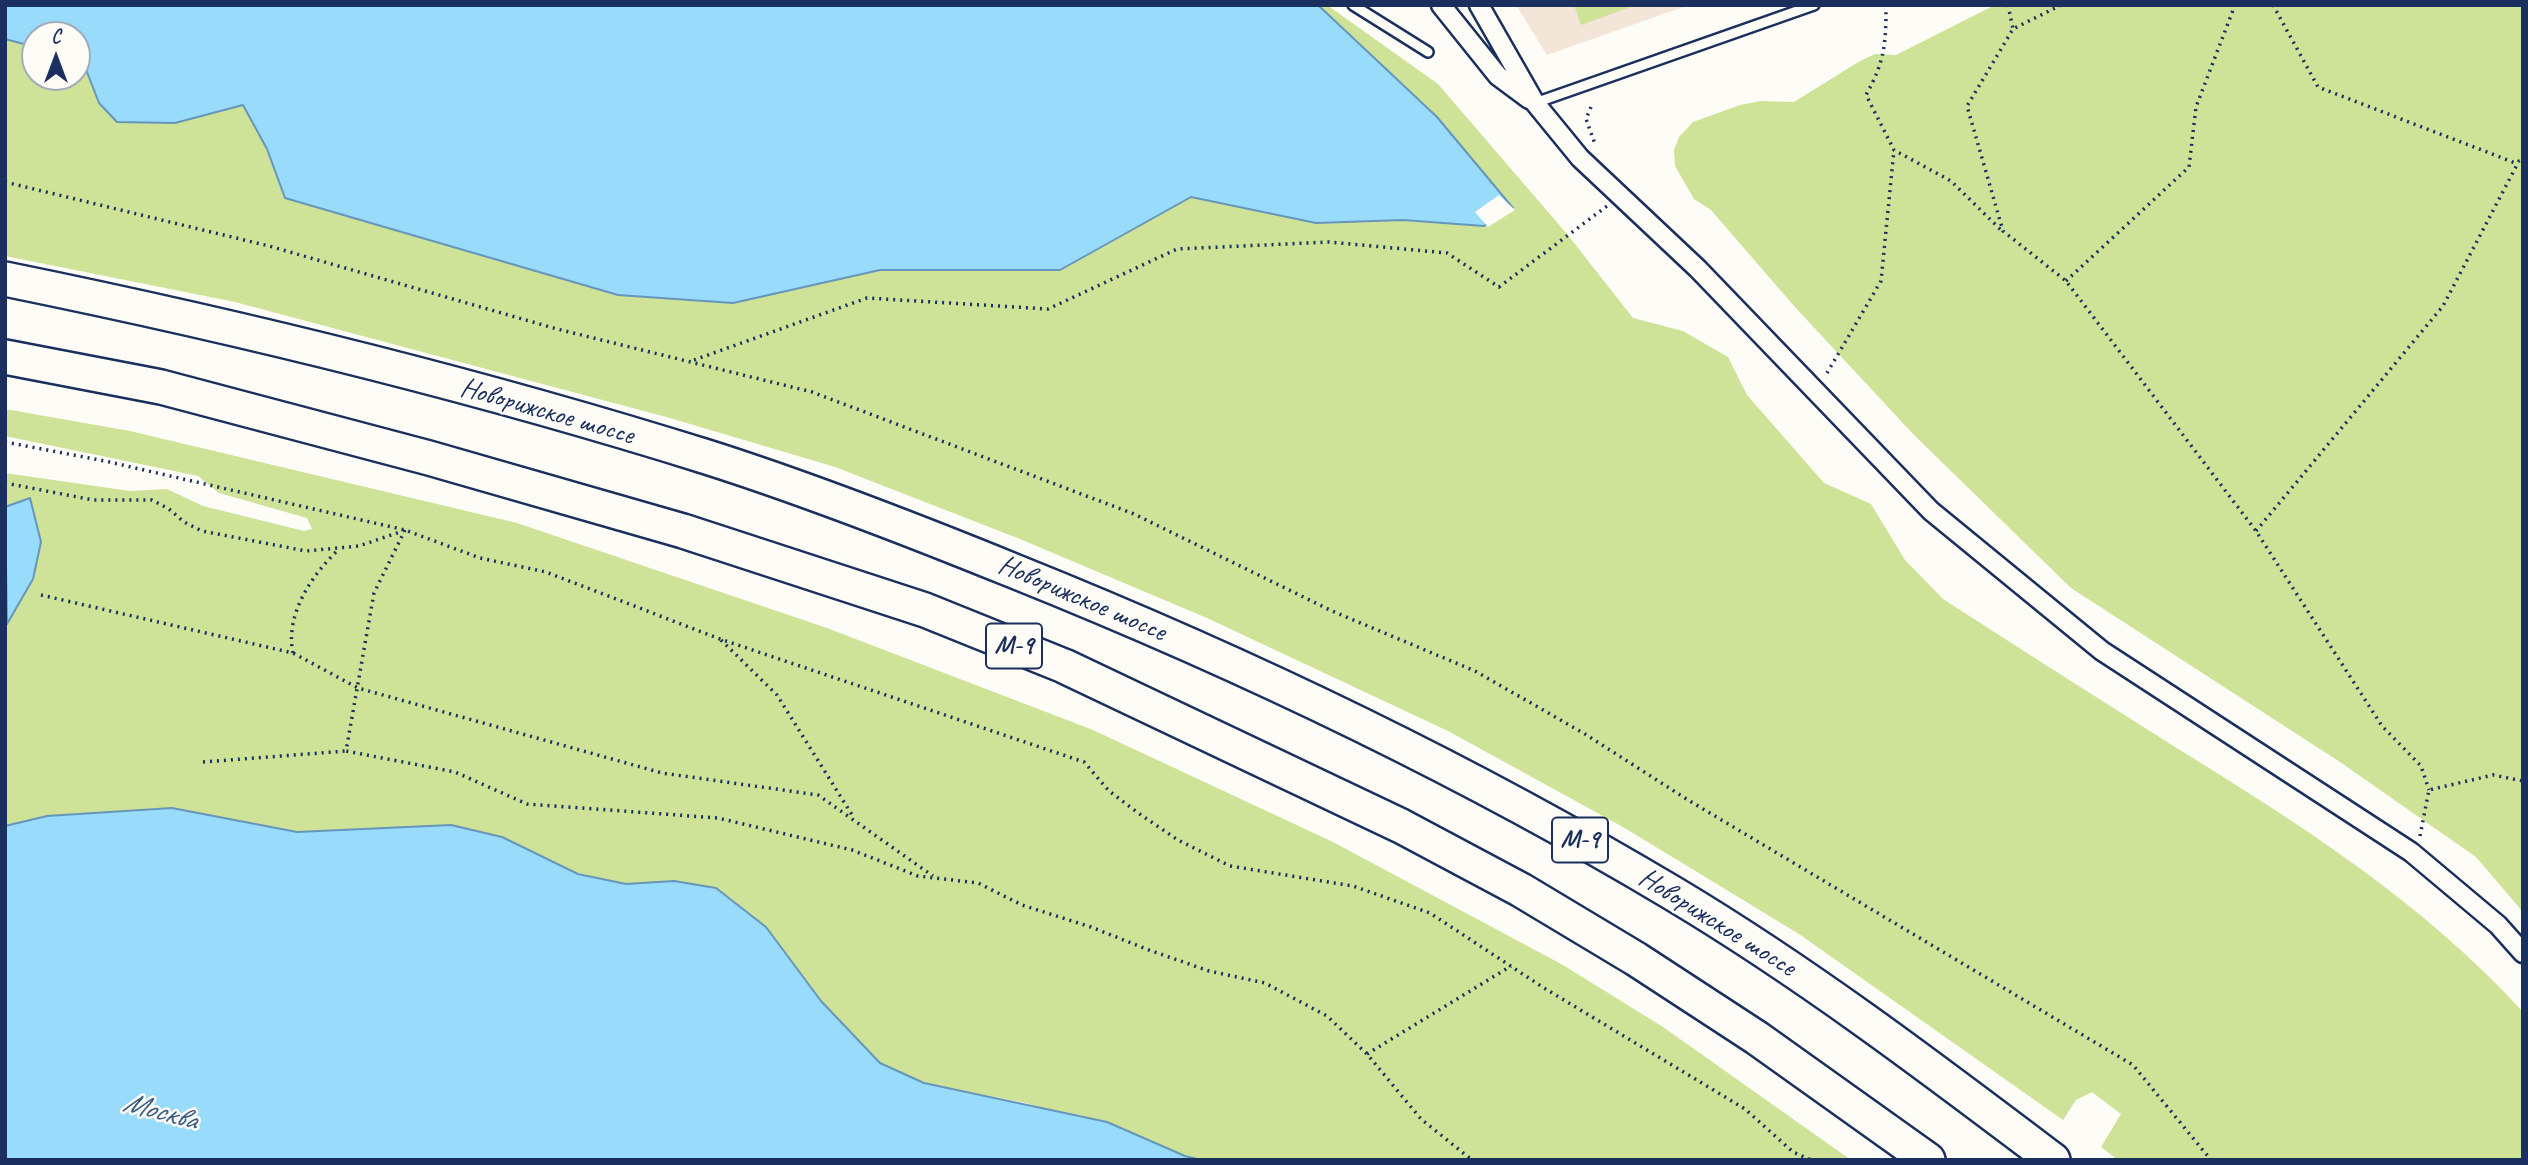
<!DOCTYPE html>
<meta charset="utf-8">
<style>
body{margin:0}
#map{position:relative;width:2528px;height:1165px;overflow:hidden;background:#fdfcf7;font-family:Caveat,sans-serif}
canvas{display:block}
.frame{position:absolute;inset:0;border:7px solid #1b2f5e;pointer-events:none}
.north{position:absolute;left:21px;top:21px;width:70px;height:70px;box-sizing:border-box;background:#fdfcf7;border:2px solid #a3aaba;border-radius:50%;rotate:0deg;font-size:19px;font-weight:700;line-height:28px;text-align:center;color:#1b2f5e}
.north::after{content:'';display:block;margin:auto;width:24px;height:32px;background:#1b2f5e;clip-path:polygon(50% 0,100% 100%,50% 72%,0 100%)}
</style>
<div id="map">
<canvas width="2528" height="1165"></canvas>
<div class="frame"></div>
<div class="north">С</div>
</div>
<script>
const ctx = document.querySelector('canvas').getContext('2d');
ctx.lineJoin = 'round';
function fillPath(path, color) {
  ctx.fillStyle = color;
  ctx.fill(path, 'evenodd');
}
function strokePath(path, color, width, dash) {
  ctx.strokeStyle = color;
  ctx.lineWidth = width;
  ctx.lineCap = dash ? 'butt' : 'round';
  ctx.setLineDash(dash || []);
  ctx.stroke(path);
}
function write(font, color, halo, rows, align = 'center') {
  ctx.font = font + ' Caveat,sans-serif';
  ctx.lineWidth = 5;
  ctx.setLineDash([]);
  ctx.textBaseline = 'middle';
  ctx.strokeStyle = halo;
  ctx.fillStyle = color;
  for (const [text, x, y, turn = 0] of rows) {
    ctx.save();
    ctx.translate(x, y);
    ctx.rotate((+turn || 0) * Math.PI / 180);
    ctx.textAlign = isNaN(turn) ? turn : align;
    if (halo) ctx.strokeText(text, 0, 0);
    ctx.fillText(text, 0, 0);
    ctx.restore();
  }
}
fillPath(new Path2D(`
 M1516,5H1689L1547,55Z`), '#f3e5d7');
fillPath(new Path2D(`
 M1318,5H1327L1438,84L1567,234L1633,318L1683,331L1728,357L1747,395L1824,483L1871,504L1905,560L1943,599C2020,649 2098,698 2175,747C2301,825 2423,902 2523,1012V1160H2118L2101,1147L2121,1114L2092,1092L2076,1100L2063,1120L1799,934L1623,827L1448,731L1207,618L1020,539L835,467L670,418L235,302L5,256V39L35,47V77H77V57L82,59L99,103L175,123L243,105L267,149L286,198L618,295L733,303L880,270H1060L1191,197L1316,223L1403,220L1484,226L1513,208L1437,117Z
 M1574,5H1636L1581,25Z
 M1995,5H2523V912L2476,857L2340,762L2071,588L1914,435L1794,306L1711,210L1694,199L1675,166L1674,150L1679,137L1693,122L1740,105L1761,101L1794,102L1860,61L1875,54L1896,55Z
 M5,409L130,431L517,523L827,628L1093,730L1333,842L1563,965L1663,1027L1851,1160H1201L1026,1103L924,1083L880,1063L821,1001L674,881L626,884L578,873L502,837L451,825L297,832L238,820L47,816L5,826V624L30,498L5,507V473L130,491L167,489L203,506L304,531L312,529L307,518L219,493L198,476L5,436Z`), '#cee397');
const water = new Path2D(`
 M5,5H1318L1437,117L1513,208L1484,226L1403,220L1316,223L1191,197L1060,270H880L733,303L618,295L285,198L267,149L243,105L175,123L117,122L99,103L82,59L77,57V35H35V47L5,39Z
 M30,498L41,542L33,579L7,624L5,507Z
 M172,808L297,832L451,825L502,837L578,874L626,884L674,881L716,888L766,927L821,1001L880,1063L924,1083L1107,1122L1185,1156L1201,1160H5V826L47,816Z`);
fillPath(water, '#98dbfa');
strokePath(water, '#6696bc', 2);
fillPath(new Path2D(`
 M1499,195L1515,210L1488,227L1475,212Z`), '#fdfcf7');
const lane = new Path2D(`
 M1353,5L1428,52
 M1535,103L1814,5`);
const street = new Path2D(`
 M1441,5L1498,76L1529,99
 M1479,5L1535,103L1580,158L1698,269L1931,511L2102,651L2411,852L2498,925L2523,953`);
const highway = new Path2D(`
 M5,279C241,327 477,385 707,457C811,490 913,530 1014,571C1241,662 1463,768 1674,894C1806,973 1930,1067 2053,1160
 M5,357L161,387L429,458L683,531L925,610L1064,666L1401,826L1521,890L1636,959L1757,1038L1928,1160`);
strokePath(lane, '#1b2f5e', 14);
strokePath(street, '#1b2f5e', 23);
strokePath(highway, '#1b2f5e', 38);
strokePath(new Path2D(`
 M1886,5C1886,43 1885,61 1866,95L1894,150L1951,181L2001,230
 M2008,5L2013,29
 M2061,5L2013,29L1967,106L2003,231L2066,281L2256,531L2382,726L2421,766L2429,790
 M2273,5L2318,87L2518,164
 M1591,107L1586,119L1595,144
 M5,182L269,246L557,329L812,392L1134,514L1332,611L1475,671L1585,734L1688,800L2133,1065L2211,1160
 M2066,281L2189,167L2196,107L2235,5
 M694,360L867,298L1048,309L1177,249L1329,242L1447,253L1499,287L1607,206
 M1827,373L1881,281L1894,150
 M5,442L105,461L405,530L480,558L546,572L720,639L1084,762L1109,791L1141,815L1178,840L1230,866L1353,886L1430,913L1544,988L1745,1109L1793,1152L1811,1160
 M5,483L93,500H152L169,509L184,522L202,531L306,551L359,546L403,531
 M405,530L374,593L346,751L455,772L527,804L718,818L852,850L918,876L978,883L1022,905L1091,927L1149,950L1209,971L1265,983L1327,1016L1367,1054L1421,1119L1472,1160
 M2256,531L2443,306L2519,161L2523,160
 M41,595L293,653L358,688L662,773L818,795L933,876
 M721,640L777,695L854,818
 M293,653C285,615 311,576 338,550
 M203,762L346,751
 M2420,836L2429,790L2493,775L2523,781
 M1367,1054L1511,966`), '#1b2f5e', 3.5, [2, 5]);
strokePath(lane, '#fdfcf7', 9);
strokePath(street, '#fdfcf7', 18);
strokePath(highway, '#fdfcf7', 33);
for (const [x, y, w] of [
 [1014,646,56],
 [1580,840,56]
]) {
  const box = new Path2D();
  box.roundRect(x - w / 2, y - 22.5, w, 45, 5);
  ctx.fillStyle = '#fdfcf7';
  ctx.fill(box);
  strokePath(box, '#1b2f5e', 2);
}
write('bold 26px', '#1b2f5e', null, [
 ["М-9",1014,646],
 ["М-9",1580,840]
]);
write('28px', '#1b2f5e', '#fdfcf7', [
 ["Новорижское шоссе",547,412,16],
 ["Новорижское шоссе",1082,599,23],
 ["Новорижское шоссе",1717,923,32]
]);
write('italic 30px', '#3a5a85', '#fdfcf7', [
 ["Москва",160,1112,15]
]);
</script>
